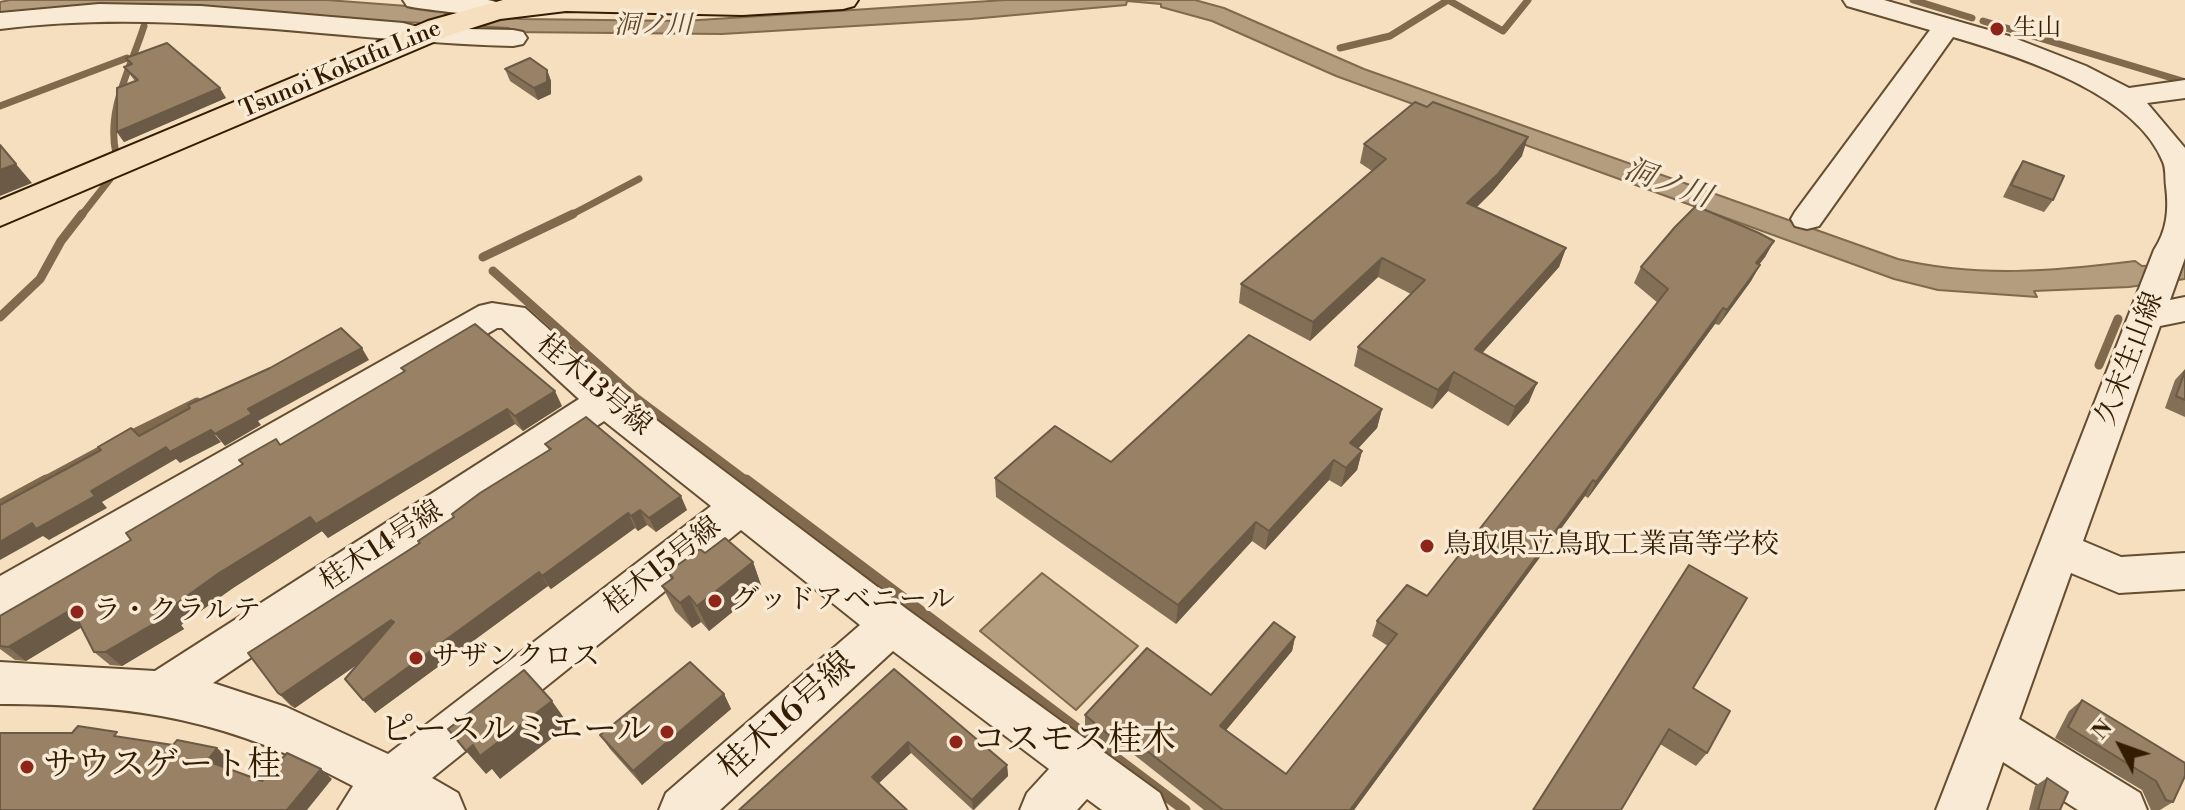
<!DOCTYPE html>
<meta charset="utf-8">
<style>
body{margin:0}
#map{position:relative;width:2185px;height:810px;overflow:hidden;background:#f5dfbf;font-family:"Libre Bodoni",serif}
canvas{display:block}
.north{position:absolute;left:2081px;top:706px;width:80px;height:80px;-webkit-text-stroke:6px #f8ead5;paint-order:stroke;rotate:311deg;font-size:22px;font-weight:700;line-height:32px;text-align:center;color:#331c01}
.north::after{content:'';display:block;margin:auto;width:28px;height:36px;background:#331c01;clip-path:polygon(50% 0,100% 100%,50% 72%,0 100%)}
</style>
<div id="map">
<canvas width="2185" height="810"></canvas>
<div class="north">N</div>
</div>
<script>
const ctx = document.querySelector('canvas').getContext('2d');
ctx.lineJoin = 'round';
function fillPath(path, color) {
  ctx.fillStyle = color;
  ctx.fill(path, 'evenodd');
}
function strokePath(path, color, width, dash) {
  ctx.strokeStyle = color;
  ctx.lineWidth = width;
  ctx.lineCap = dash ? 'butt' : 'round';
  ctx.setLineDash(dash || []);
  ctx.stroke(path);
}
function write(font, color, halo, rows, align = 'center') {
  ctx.font = font + ' "Libre Bodoni","Noto Serif JP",serif';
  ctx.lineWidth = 7;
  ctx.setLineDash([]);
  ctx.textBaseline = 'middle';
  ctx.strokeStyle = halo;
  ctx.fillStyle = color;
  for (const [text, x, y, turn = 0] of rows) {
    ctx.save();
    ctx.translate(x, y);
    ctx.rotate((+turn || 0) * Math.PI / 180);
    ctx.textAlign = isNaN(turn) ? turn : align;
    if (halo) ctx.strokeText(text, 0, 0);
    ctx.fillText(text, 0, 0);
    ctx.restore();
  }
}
const water = new Path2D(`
 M10,0H327L447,9L445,13L521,19L684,21L1005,0H1195L1224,8L1364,69L1898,259C1978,278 2055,271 2135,261L2142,266L2185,264V279L2129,287L2034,291L2037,297L1938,290L1894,279L1336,76L1212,21L1161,7V4L1127,1L1126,5L971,19L722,34L510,32L509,28L404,22L400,26C268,13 131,0 0,17V2Z
 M1042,573L1138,646L1076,710L980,631Z`);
fillPath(water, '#b39d7e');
strokePath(water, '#80694c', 2);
strokePath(new Path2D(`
 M1913,0L1972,18
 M1983,21L2185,82
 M1340,48L1390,36L1448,0L1503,31L1528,0
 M0,106L127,58
 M116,154C106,109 131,68 144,26
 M81,216L110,179
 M569,216L639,179`), '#80694c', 7);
strokePath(new Path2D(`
 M483,257L573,214
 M493,271L636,398L748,482
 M0,317L40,279L61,241L82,214
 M2099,365L2118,319
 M124,438L197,402
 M42,482L111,445`), '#80694c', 9);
strokePath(new Path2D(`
 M746,480L1185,810
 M0,505L46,480`), '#80694c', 11);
const minor = new Path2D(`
 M403,0H488L505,4L509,10L505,16C497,18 419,9 407,6Z
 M1843,0H1884L2009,36L2086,66L2129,88L2185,80V98L2147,103L2185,148V258L2170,300L2185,297V321L2160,326L2083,541L2121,557L2185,553V589L2119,593L2071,573L2019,719L2140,793L2147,810H2078L2003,762L1986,810H1936L2154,250C2167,230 2169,210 2166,186C2165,178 2166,168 2163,162C2136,93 2018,56 1953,37L1819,226L1807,229L1795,226L1791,219L1795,212L1930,30L1847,6Z
 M99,4L201,6L403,23L422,28L513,30L523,32L527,38L523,44L513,46C340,42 175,7 0,29V13Z
 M492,303L525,308L618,391L908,610L1160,793L1167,810H1102L1087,799L1077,810H1020L1027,793L1049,769L893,651L720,810H659L666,793L860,625L741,530L432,778L458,793L465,810H338L353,786C230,720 138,704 0,704V662L155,671L579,399L502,328H497L15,611L0,617V576L479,306ZM604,421L711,506L388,754L286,707L213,683Z`);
const major = new Path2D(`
 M858,0L854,6L843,9L742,15L566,11L500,19L450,35L0,226V200L428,21L503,0Z`);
strokePath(minor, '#644d30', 4);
strokePath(major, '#331c01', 4);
fillPath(minor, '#f8ead5');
fillPath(major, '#f5dfbf');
fillPath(new Path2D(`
 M126,58L226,98L124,142L117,132L135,81L124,67L131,65Z
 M505,69L547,70L551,81V94L538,100L510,81Z
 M1364,144L1522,156L1492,192L1477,207L1566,248L1559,267L1482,353L1529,402L1508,426L1448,391L1432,409L1354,366L1358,347L1411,294L1378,277L1310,341L1239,303L1241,284L1372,171L1360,163Z
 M2023,161L2053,200L2044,212L2003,197L2015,173Z
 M1774,241L1765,257L1759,265H1760L1751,281L1719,325L1715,324L1588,498L1585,496L1354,810H1204L1123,746L1116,754L1085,729V715L1211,695L1295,637L1292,651L1226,730L1286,774L1388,646L1372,636L1377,621L1427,596L1658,303L1634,283L1641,267Z
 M401,368L562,406L523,431L515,424L328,538L322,531L233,588L181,625L184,629L122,666L110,665L94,652L81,627L26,661L15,660L0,649V616L131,540L280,445L404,372Z
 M2185,369V417L2165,408L2175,380Z
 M1382,409L1377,428L1358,448L1362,451L1357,470L1341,487L1329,480L1265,550L1252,541L1176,624L996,497L995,478L1111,462Z
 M545,444L687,510L656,532L647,525L638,531L635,528L551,589L548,586L375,713L358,664L295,708L291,706L278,693L420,543L454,517L452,514L549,450Z
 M705,553L753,562L762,588L709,631L701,622L692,628L675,611L662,586L671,579L668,572Z
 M894,669L1007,765L1008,776L974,810H973L911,753L739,810Z
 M1693,688L1707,753L1696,766L1660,744Z
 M724,694L731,709L642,785L610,749L600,735Z
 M2082,700L2185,763L2173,802L2160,810H2151L2142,790L2055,738L2069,711Z
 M2047,778L2060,810H2029L2035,786Z`), '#836f56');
fillPath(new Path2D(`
 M547,70L551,81V94L538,100L534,88Z
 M220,88L226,98L124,142L117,132Z
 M1528,137L1522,156L1492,192L1462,221L1467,203Z
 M16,164L32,183L0,196V170Z
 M1774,241L1765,257L1747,279L1756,263Z
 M1566,248L1559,267L1469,368L1475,349Z
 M1382,258L1378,277L1310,341L1313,322Z
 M1760,265L1751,281L1719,325L1727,310Z
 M1723,308L1715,324L1588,498L1596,482Z
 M362,348L369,360L258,421L261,425L225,446L215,434L248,409Z
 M1454,372L1448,391L1432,409L1438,390Z
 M1537,383L1529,402L1508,426L1515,407Z
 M555,391L562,406L523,431L515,416Z
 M507,409L515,424L328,538L316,524Z
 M1382,409L1377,428L1345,463L1350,443Z
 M211,430L221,442L180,463L176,459L102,502L107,508L49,540L43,536L0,560V542L166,447Z
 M1362,451L1357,470L1341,487L1346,468Z
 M1334,460L1329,480L1265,550L1269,531Z
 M1593,480L1585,496L1354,810H1350Z
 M681,496L687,510L656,532L649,518Z
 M640,510L647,525L638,531L631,516Z
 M628,513L635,528L551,589L542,576Z
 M310,517L322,531L233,588L181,625L184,629L122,666L105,652L219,573Z
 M1256,522L1252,541L1176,624L1178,605Z
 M753,562L762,588L709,631L697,606Z
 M539,572L548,586L375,713L363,700Z
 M689,596L701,622L692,628L680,603Z
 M72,609L89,623L26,661L8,647Z
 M391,620L402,633L295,708L281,695Z
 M1295,637L1292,651L1218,740L1220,726Z
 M724,694L731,709L642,785L633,771Z
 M552,701L569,725L500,779L492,769L486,774L466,751L473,745Z
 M1124,733L1123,746L1116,754V741Z
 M908,742L911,753L875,787L872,777Z
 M217,748L229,758L220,771L207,761Z
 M1007,765L1008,776L973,810L972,800Z
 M321,769L332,779L307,810H287Z`), '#6a5a46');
const building = new Path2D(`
 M167,43L220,88L117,132V88L138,80L124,67L132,64L126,58Z
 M530,58L547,70V82L534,88L505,69Z
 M1415,102L1427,107L1433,102L1528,137L1498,174L1467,203L1566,248L1475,349L1537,383L1515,407L1454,372L1438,390L1358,347L1425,280L1382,258L1313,322L1241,284L1386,159L1364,144Z
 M0,145L16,164L0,170Z
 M2023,161L2064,176L2053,200L2011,185Z
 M1696,206L1759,233L1774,241L1756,263L1760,265L1727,310L1723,308L1596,482L1593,480L1350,810H1223L1124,733L1116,741L1085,715L1147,648L1211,695L1274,622L1295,637L1220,726L1286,774L1397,634L1377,621L1407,585L1427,596L1668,289L1641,267L1675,227Z
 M475,324L555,391L515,416L507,409L316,524L310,517L219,573L166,611L169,615L105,652H94L72,609L8,647L0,646V616L131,540L126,533L243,464L239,460L276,439L280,445L405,371L401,368Z
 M341,328L362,348L248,409L252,414L215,434L211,430L170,452L166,447L91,491L95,496L36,529L32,523L0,542V505L101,450L98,447L131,428L139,436L190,408L188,405L270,368Z
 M1249,335L1382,409L1350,443L1362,451L1346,468L1334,460L1269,531L1256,522L1178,605L995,478L1055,426L1111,462Z
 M2185,371V400L2176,396Z
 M586,417L681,496L649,518L640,510L631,516L628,513L542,576L539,572L363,700L345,679L394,622L391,620L281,695L278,693L248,653L420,543L418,541L454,517L452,514L480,493L551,449L545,444Z
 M725,538L753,562L697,606L689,596L680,603L662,586L673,578L668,572L700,549L705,553Z
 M1689,565L1747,598L1693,688L1730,711L1707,753L1669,729L1621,810H1533Z
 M690,662L724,694L633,771L600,735Z
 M894,669L1007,765L972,800L908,742L872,777L907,810H739Z
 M524,670L552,701L480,756L473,745L466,751L448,729Z
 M2082,700L2185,763V776L2173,802L2166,800L2156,781L2068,727Z
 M78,726L117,732L114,736L173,745L177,740L217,748L207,761L262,781L287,753L321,769L287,810H0V733H72Z
 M2047,778L2068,792L2060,810H2038Z`);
fillPath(building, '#988164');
strokePath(building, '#6a5a46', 2);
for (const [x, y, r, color] of [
 [1997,29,8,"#8f2418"],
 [1427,546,8,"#8f2418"],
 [715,601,8,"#8f2418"],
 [77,612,8,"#8f2418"],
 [416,658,8,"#8f2418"],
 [667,732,8,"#8f2418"],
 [956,742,8,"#8f2418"],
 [27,767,8,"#8f2418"]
]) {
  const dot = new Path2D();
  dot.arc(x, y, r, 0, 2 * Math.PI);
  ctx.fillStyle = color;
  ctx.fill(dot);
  strokePath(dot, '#f8ead5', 3);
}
write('24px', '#331c01', '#f8ead5', [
 ["生山",2013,29]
], 'left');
write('24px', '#331c01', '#f8ead5', [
 ["Tsunoi Kokufu Line",341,70,-23]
]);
write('italic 26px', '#60492d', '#f8ead5', [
 ["洞ノ川",653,27]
]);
write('28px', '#331c01', '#f8ead5', [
 ["久末生山線",2131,359,-69],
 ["桂木13号線",593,386,40],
 ["桂木14号線",382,547,-33],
 ["桂木15号線",663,567,-38]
]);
write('28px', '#331c01', '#f8ead5', [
 ["鳥取県立鳥取工業高等学校",1443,546],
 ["グッドアベニール",731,601],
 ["ラ・クラルテ",93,612],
 ["サザンクロス",432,658]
], 'left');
write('italic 30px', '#60492d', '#f8ead5', [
 ["洞ノ川",1667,185,20]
]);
write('34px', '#331c01', '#f8ead5', [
 ["桂木16号線",788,717,-42]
]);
write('34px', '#331c01', '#f8ead5', [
 ["ピースルミエール",651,732,"right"],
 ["コスモス桂木",972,742],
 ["サウスゲート桂",43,767]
], 'left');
</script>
